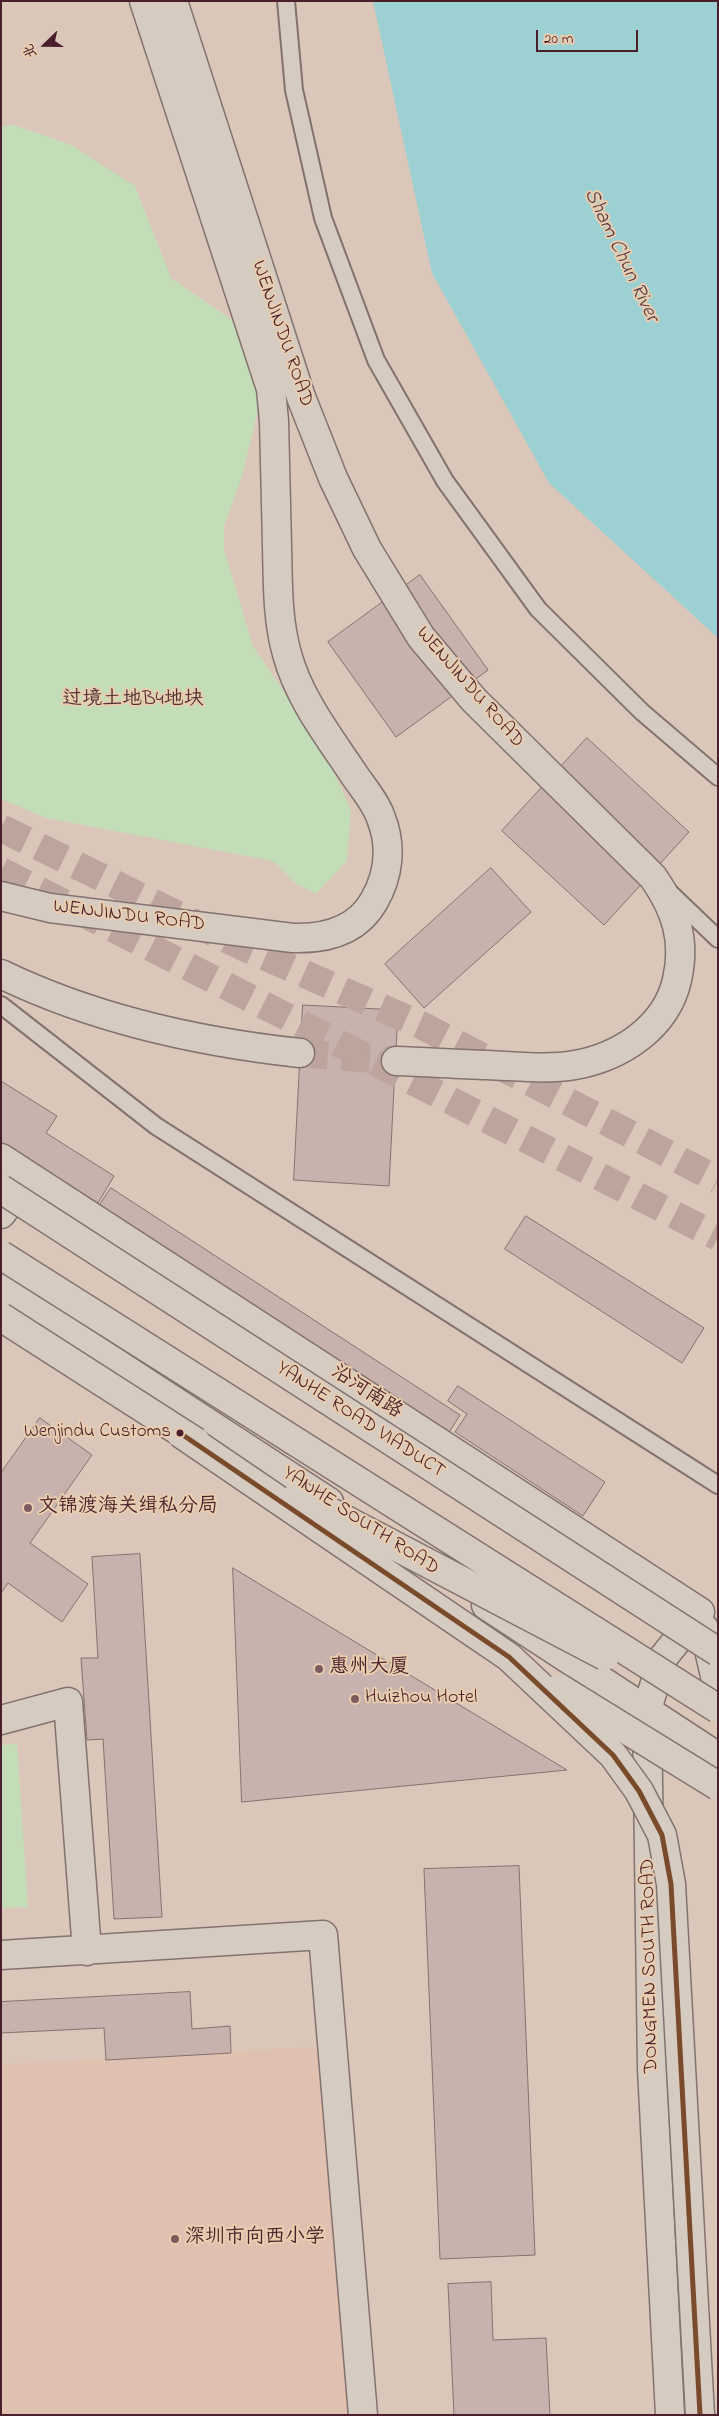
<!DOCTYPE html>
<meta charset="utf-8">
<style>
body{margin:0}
#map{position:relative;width:719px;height:2416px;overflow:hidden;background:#dac7ba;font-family:"Indie Flower","LXGW WenKai TC",sans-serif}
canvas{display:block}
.frame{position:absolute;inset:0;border:2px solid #4a1f2b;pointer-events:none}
.north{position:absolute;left:20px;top:20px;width:50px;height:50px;-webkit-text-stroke:4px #e8cdaf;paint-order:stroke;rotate:248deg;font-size:14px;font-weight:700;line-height:20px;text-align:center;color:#4a1f2b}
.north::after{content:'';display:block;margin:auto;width:18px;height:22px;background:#4a1f2b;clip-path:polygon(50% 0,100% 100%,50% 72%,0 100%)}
.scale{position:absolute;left:536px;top:30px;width:102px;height:22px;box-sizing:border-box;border:2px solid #4a1f2b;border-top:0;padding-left:6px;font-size:15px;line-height:18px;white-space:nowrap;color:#4a1f2b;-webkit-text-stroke:4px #e8cdaf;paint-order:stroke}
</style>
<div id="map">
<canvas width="719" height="2416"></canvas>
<div class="frame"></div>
<div class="north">北</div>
<div class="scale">20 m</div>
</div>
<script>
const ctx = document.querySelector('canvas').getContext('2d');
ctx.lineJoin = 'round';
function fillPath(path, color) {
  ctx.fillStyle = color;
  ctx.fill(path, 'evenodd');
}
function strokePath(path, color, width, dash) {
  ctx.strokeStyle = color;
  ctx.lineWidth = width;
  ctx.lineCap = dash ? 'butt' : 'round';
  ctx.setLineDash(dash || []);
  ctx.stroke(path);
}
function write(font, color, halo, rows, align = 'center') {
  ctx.font = font + ' "Indie Flower","LXGW WenKai TC",sans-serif';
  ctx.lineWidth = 4;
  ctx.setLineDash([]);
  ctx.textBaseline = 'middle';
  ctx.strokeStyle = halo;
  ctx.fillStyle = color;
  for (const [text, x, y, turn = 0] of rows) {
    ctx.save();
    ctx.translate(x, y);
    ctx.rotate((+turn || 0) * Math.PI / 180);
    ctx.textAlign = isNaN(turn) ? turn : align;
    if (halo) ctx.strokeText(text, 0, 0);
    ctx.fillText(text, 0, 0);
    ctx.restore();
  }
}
fillPath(new Path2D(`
 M332,2046L363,2415H1V2064Z`), '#e0c1b1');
fillPath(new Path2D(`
 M14,125L71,145L135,186L171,278L232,320L260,401L242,476L224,526V549L253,646L326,755L351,810L347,861L316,894L295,883L273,861L46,818L1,799V126Z
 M17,1744L28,1907L1,1908V1745Z`), '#c3ddb8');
fillPath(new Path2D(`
 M373,1H718V638L549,483L432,273Z`), '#9dd0d2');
const building = new Path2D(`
 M420,575L488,670L396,737L328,642Z
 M587,738L689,832L604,925L502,831Z
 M491,868L531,912L424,1008L385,964Z
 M303,1005L398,1010L389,1186L294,1180Z
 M1,1081L57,1116L46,1133L114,1176L98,1203L1,1142Z
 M111,1188L460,1415L448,1434L99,1206Z
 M526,1216L704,1328L682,1363L505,1249Z
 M458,1386L605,1482L583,1516L455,1432L467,1414L448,1401Z
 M40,1418L92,1455L30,1543L88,1584L62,1622L8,1583L1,1593V1473Z
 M140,1554L162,1917L114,1919L103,1739L87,1740L81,1658H98L92,1557Z
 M233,1568L567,1770L242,1802Z
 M519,1866L535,2255L440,2259L424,1869Z
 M190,1992L192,2029L230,2026L231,2053L106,2060L104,2028L1,2033V2002Z
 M491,2282L493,2340L546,2338L550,2415H454L448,2284Z`);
fillPath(building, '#c8b2ad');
strokePath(building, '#83726f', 1);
strokePath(new Path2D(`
 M300,1053L396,1061`), '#bda59d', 28, [28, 14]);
strokePath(new Path2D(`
 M1,828L243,947L423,1026L718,1180
 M1,871L718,1237`), '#bda59d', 28, [28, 14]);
const service = new Path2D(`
 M286,1L294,90L323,218L376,360L445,481L538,609L642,712L718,777
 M669,892L718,939
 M1,1005L156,1126L718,1485`);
const minor = new Path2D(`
 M1,1214L28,1179
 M1,1720L68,1702L87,1951
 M1,1955L323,1935L363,2415`);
const primary = new Path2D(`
 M173,1L301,397L333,478L367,549L421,637L474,700L653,877C676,910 686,940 677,980C666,1028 620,1057 575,1065C546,1070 516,1066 487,1065C456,1064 426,1062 396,1061
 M1,896L50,908L293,938C325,939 357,931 374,901C389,875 392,846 381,818C376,803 364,789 355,776C330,738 299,699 287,654C277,619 278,582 277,546C276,504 275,463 274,421L271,389L144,1
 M1,974C94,1019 198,1042 300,1053
 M1,1158L700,1612
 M1,1288L329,1502
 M486,1605L718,1757
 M704,1628L718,1689
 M670,2415L652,2069L647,1710L662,1659L699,1613`);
strokePath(service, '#83726f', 20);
strokePath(minor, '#83726f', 31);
strokePath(primary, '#83726f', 31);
strokePath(service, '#d6cbc1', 16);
strokePath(minor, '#d6cbc1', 28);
strokePath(primary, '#d6cbc1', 28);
const trunkBridge = new Path2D(`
 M1,1189L718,1652
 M1,1255L718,1709
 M1,1317L196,1442
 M180,1433L509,1657L613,1755L639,1791L662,1835L671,1884L700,2415
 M298,1495L605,1656
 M559,1688L718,1786`);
strokePath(trunkBridge, '#83726f', 31, []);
strokePath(trunkBridge, '#d6cbc1', 28);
strokePath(new Path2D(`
 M180,1433L509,1657L613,1755L639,1791L662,1835L671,1884L700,2415`), '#7a4b2a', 5);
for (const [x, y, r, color] of [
 [180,1433,4.5,"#4a1f2b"],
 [28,1508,5,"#7c5a5d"],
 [319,1669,5,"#7c5a5d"],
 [355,1699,5,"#7c5a5d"],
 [175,2239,5,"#7c5a5d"]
]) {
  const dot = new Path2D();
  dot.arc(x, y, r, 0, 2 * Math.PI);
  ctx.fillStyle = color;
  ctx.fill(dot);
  strokePath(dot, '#e8cdaf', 2);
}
write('19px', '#4a1f2b', '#e8cdaf', [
 ["Wenjindu Customs",171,1433]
], 'right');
write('20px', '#4a1f2b', '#e8cdaf', [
 ["WENJINDU ROAD",281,334,71],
 ["WENJINDU ROAD",469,688,49],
 ["WENJINDU ROAD",129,917,7],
 ["沿河南路",366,1393,33],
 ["YANHE ROAD VIADUCT",360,1421,33],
 ["YANHE SOUTH ROAD",360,1522,33],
 ["DONGMEN SOUTH ROAD",651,1966,-91]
]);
write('20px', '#543439', '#e8cdaf', [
 ["过境土地B4地块",133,701]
]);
write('20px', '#4a1f2b', '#e8cdaf', [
 ["文锦渡海关缉私分局",38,1508],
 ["惠州大厦",329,1669],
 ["Huizhou Hotel",365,1699],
 ["深圳市向西小学",185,2239]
], 'left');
write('italic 21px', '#533a46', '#e8cdaf', [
 ["Sham Chun River",620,256,64]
]);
</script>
